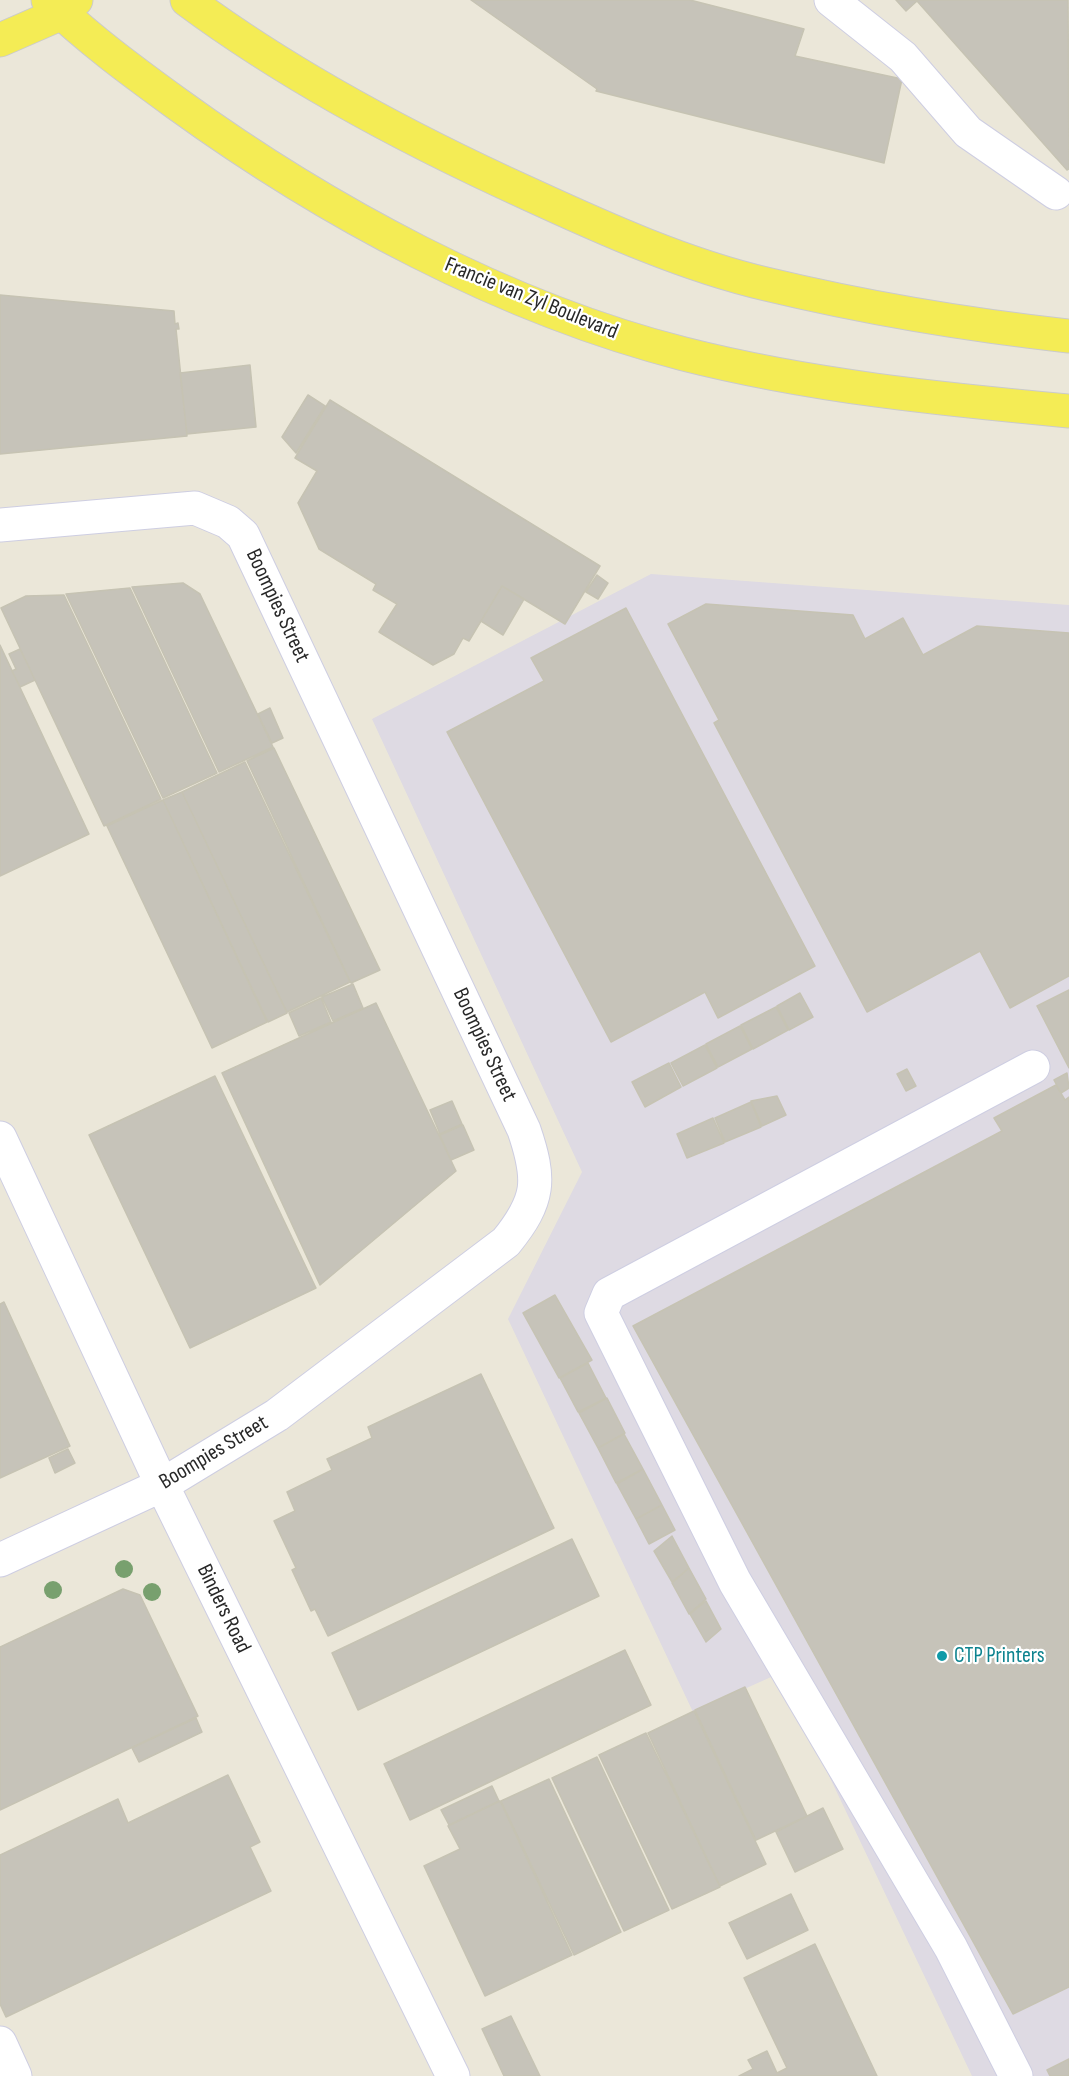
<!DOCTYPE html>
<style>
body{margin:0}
canvas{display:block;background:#ebe7d9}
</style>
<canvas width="1069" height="2076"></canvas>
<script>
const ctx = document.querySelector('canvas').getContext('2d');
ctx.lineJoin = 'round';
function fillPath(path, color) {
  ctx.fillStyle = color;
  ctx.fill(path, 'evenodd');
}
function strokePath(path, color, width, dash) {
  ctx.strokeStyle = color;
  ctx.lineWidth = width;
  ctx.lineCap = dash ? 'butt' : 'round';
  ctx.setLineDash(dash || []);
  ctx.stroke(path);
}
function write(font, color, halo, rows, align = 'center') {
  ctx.font = font + ' "Sofia Sans Condensed",sans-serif';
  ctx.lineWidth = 4.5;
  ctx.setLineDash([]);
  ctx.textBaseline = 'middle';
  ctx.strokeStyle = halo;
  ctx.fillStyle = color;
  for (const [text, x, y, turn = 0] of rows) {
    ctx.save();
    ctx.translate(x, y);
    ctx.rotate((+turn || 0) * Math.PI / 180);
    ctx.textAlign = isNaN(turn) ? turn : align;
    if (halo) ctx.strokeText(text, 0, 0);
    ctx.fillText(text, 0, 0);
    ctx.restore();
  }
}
fillPath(new Path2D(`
 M651,574L1069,605V2076H972L780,1673L693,1712L508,1319L582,1172L372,719Z`), '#dedae3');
const building = new Path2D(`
 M471,0H690L804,29L795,56L902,79L884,163L596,91L597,89Z
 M896,0H1068L1069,169L1067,170L917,1L906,11Z
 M0,295L174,311L175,324L178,323L179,329H176L187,436L0,454Z
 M250,365L256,427L187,434L180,373Z
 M308,395L325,406L296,453L282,437Z
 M330,400L600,566L565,624L502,586L469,641L463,638L454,654L433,665L379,632L397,604L373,590L376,584L319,549L298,503L317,471L295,458Z
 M597,575L608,583L598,599L586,592Z
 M183,583L200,594L273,747L219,772L132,587Z
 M502,586L524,599L503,635L481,621Z
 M130,588L217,773L163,798L66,594Z
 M64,595L161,799L104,826L1,608L26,596Z
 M706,604L853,615L865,639L903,618L923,655L977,626L1069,633V976L1010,1008L980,951L867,1012L714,723L719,720L668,624Z
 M626,608L815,966L718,1018L705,992L611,1042L447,732L544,681L531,658Z
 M0,645L89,834L0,876Z
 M20,649L35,680L20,687L12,671L16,669L9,654Z
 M270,708L283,738L272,743L258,714Z
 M274,748L380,970L351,983L247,761Z
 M245,762L350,982L287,1012L182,792Z
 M182,792L287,1013L268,1022L163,800Z
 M163,800L267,1022L212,1048L107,826Z
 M353,984L363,1008L333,1021L322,997Z
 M1069,990V1068L1037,1006Z
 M800,993L813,1017L789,1030L777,1006Z
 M321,998L331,1022L299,1036L289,1013Z
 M376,1003L456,1171L320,1285L222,1073Z
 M776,1007L788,1030L753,1049L741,1025Z
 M740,1026L752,1049L718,1067L706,1044Z
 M705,1045L717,1068L683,1086L671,1063Z
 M669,1063L681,1087L645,1107L632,1082Z
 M907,1069L916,1086L906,1091L897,1074Z
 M1067,1073L1069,1088L1061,1093L1054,1080Z
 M215,1076L316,1288L190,1348L89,1135Z
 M1056,1085L1065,1100L1069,1097V1987L1013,2014L633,1326L1002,1131L994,1118Z
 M777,1096L786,1115L762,1126L751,1101Z
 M452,1101L462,1124L440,1134L430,1110Z
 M751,1102L761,1127L725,1142L715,1118Z
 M713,1118L724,1143L687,1158L677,1134Z
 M463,1125L474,1150L451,1160L440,1135Z
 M555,1295L592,1360L559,1378L523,1313Z
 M4,1302L70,1446L0,1478V1304Z
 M588,1363L606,1398L578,1412L560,1378Z
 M481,1374L554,1528L328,1636L315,1609L311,1611L292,1570L296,1568L274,1521L295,1511L287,1492L332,1470L327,1459L372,1438L368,1427Z
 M607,1398L625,1433L598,1448L579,1413Z
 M624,1434L643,1469L616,1483L598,1448Z
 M68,1449L75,1463L55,1473L49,1458Z
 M643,1469L662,1505L636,1519L617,1484Z
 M662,1505L675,1530L649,1544L636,1519Z
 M672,1536L689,1568L672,1582L654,1551Z
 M572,1539L599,1596L358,1710L332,1653Z
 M689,1568L706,1599L689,1614L672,1583Z
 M123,1589L140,1595L198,1716L0,1810V1647Z
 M706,1601L721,1629L706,1642L690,1614Z
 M625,1650L651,1705L410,1820L384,1764Z
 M745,1687L807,1816L756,1840L695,1710Z
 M694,1711L766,1864L720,1886L648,1733Z
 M196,1718L202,1732L139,1762L132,1748Z
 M646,1733L720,1887L672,1909L599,1755Z
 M597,1757L669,1910L624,1931L552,1778Z
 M228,1775L260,1842L250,1847L271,1891L6,2017L0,2004V1855L118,1799L128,1823Z
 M549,1779L621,1932L574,1955L501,1801Z
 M492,1786L499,1801L449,1825L441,1810Z
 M500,1801L572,1955L485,1996L424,1866L460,1849L448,1826Z
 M823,1808L843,1849L795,1872L776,1832Z
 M791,1894L808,1930L747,1959L729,1923Z
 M815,1944L877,2076H739L753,2069L748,2060L767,2051L777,2073L787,2068L744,1978Z
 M511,2016L540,2076H504L482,2029Z
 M1069,2059V2076H1050L1047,2070Z`);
fillPath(building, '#c6c3b9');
strokePath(building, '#c6c3b3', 1.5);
const minor = new Path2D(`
 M831,0L903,57L968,132L1056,193
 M0,525L195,508L228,522L243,535L524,1130C541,1180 540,1200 506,1242L277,1415L162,1485L0,1560
 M0,1138L162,1485L453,2076
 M0,2043L15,2076
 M1016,2076L951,1948L735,1582L601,1313L609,1294L1033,1067`);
const major = new Path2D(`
 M48,0C87,38 132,71 176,103C325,211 504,308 684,354C810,386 940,399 1069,411
 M187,0C292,78 410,140 529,194C605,229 685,265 766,284C866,308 968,325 1069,336
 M0,40L62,13L76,0`);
strokePath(minor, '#cecee2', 35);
strokePath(major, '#cbcbcb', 35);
strokePath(minor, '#fff', 33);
strokePath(major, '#f4ec55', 33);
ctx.fillStyle = '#78a06e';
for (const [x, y] of [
 [124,1569],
 [53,1590],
 [152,1592]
]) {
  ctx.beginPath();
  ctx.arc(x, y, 9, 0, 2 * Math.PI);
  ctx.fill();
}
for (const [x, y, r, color] of [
 [942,1656,6,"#0f9aa8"]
]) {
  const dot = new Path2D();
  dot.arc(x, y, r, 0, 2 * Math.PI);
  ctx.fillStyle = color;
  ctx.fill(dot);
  strokePath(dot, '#fff', 2);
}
write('22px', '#282828', '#fff', [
 ["Francie van Zyl Boulevard",531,299,22],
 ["Boompies Street",277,606,65],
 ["Boompies Street",484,1045,65],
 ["Boompies Street",214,1453,-31],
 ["Binders Road",223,1609,64]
]);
write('22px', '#0d838f', '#fff', [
 ["CTP Printers",954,1656]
], 'left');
</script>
